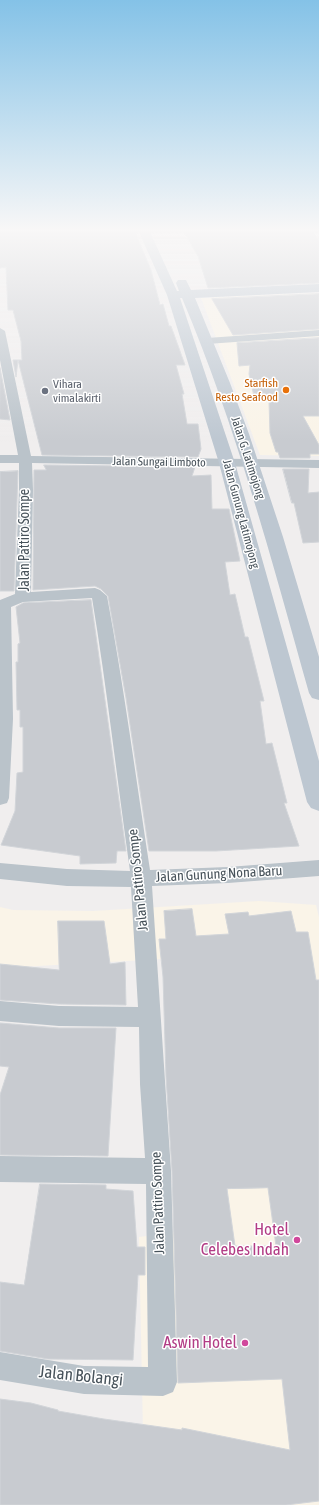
<!DOCTYPE html>
<style>
body{margin:0}
canvas{display:block;background:#f0eeee}
</style>
<canvas width="319" height="1505"></canvas>
<script>
const ctx = document.querySelector('canvas').getContext('2d');
ctx.lineJoin = 'round';
function fillPath(path, color) {
  ctx.fillStyle = color;
  ctx.fill(path, 'evenodd');
}
function strokePath(path, color, width, dash) {
  ctx.strokeStyle = color;
  ctx.lineWidth = width;
  ctx.lineCap = dash ? 'butt' : 'round';
  ctx.setLineDash(dash || []);
  ctx.stroke(path);
}
function write(font, color, halo, rows, align = 'center') {
  ctx.font = font + ' "Asap Condensed",sans-serif';
  ctx.lineWidth = 3;
  ctx.setLineDash([]);
  ctx.textBaseline = 'middle';
  ctx.strokeStyle = halo;
  ctx.fillStyle = color;
  for (const [text, x, y, turn = 0] of rows) {
    ctx.save();
    ctx.translate(x, y);
    ctx.rotate((+turn || 0) * Math.PI / 180);
    ctx.textAlign = isNaN(turn) ? turn : align;
    if (halo) ctx.strokeText(text, 0, 0);
    ctx.fillText(text, 0, 0);
    ctx.restore();
  }
}
fillPath(new Path2D(`
 M319,293V456L260,455L201,298Z
 M259,901L316,905L319,917V1505H0V1403L143,1433L139,1237L229,1225L217,956L20,967L0,964V907L13,910L93,911Z`), '#faf4e8');
const building = new Path2D(`
 M0,232H135L151,270L160,305L163,304L169,326H171L185,365H176L184,394H182L187,424H198L201,449L198,457L42,455L18,360L16,377L13,360H22L21,341L13,310H8L6,267L0,268Z
 M184,232H313L319,241V283L208,288L198,256Z
 M319,294V329L234,335H233L212,299Z
 M319,338V416H303L319,445V454H310V458H280L278,452H276L270,433L269,401H255L249,374L250,365L239,366L237,343Z
 M0,368L10,420L0,419Z
 M44,465L195,467L192,476L211,475L212,509H229L240,561L225,562L230,595L235,594L245,637H248L264,701H260L266,744L272,743L287,803H284L299,846L216,851H149L126,698L108,596L101,589L95,586L33,590L34,470H46Z
 M283,469H309L308,493L319,492V542L303,543L294,503H292Z
 M18,471L14,591H0V472Z
 M91,600L126,851H117L116,863L80,864V856L1,845L15,811L17,773L23,772V727H20V710H17L16,662H18V644L20,643L16,607L23,603Z
 M192,909L196,936L229,934L225,914L248,912L249,916L291,911L296,932H308L316,980H319V1501L286,1505H0V1399L31,1403L58,1410V1411L104,1419L182,1430V1428L290,1450L282,1379L178,1383L172,1171L166,1077L163,977L159,939H166L164,911ZM268,1188L276,1246H235L227,1189Z
 M58,921H104L110,964L125,962L126,1005L59,1004L0,1000V964L59,970Z
 M0,1023L59,1028H116L108,1156L0,1155V1095L9,1067L0,1066Z
 M40,1184L106,1185V1189L133,1191L137,1247H145V1275H138L133,1360L48,1359L0,1351V1282L24,1285Z`);
fillPath(building, '#c8cbd0');
strokePath(building, '#d2d5d9', 1);
fillPath(new Path2D(`
 M0,328L5,331L31,456L319,460V468L32,463L33,490L31,592L95,588L100,590L107,596C124,687 136,779 150,870L228,867L319,860V876L228,883L152,886L171,1171L177,1382L173,1392L163,1396L84,1394L0,1380V1352L84,1366L148,1367L146,1184L0,1182V1156L145,1158L140,1084L139,1027L59,1026L0,1021V1001L59,1006L138,1007L131,887L67,886L0,879V863L67,869L130,871C117,780 107,688 92,598L23,602L11,607L13,719L9,798L7,803L0,805V600L15,594L19,490V463H0V455H18L0,360Z
 M319,330V336L207,344L201,341L207,338Z`), '#bac3ca');
fillPath(new Path2D(`
 M139,232H150L177,291H179L176,283L178,280H186L191,290L319,284V292L195,298L230,383L249,434L283,537L319,657V700L312,698L309,693C272,560 236,426 182,298H180L235,463L319,761V811L311,808L307,802L219,463L167,295Z`), '#bdc7d1');
const sky = ctx.createLinearGradient(0, 0, 0, 442);
sky.addColorStop(0, '#84c2e7');
sky.addColorStop(0.52, '#f8f7f7');
sky.addColorStop(1, '#f8f7f700');
ctx.fillStyle = sky;
ctx.fillRect(0, 0, 319, 442);
for (const [x, y, r, color] of [
 [286,390,4,"#e8710a"],
 [45,391,4,"#6b7280"],
 [297,1240,4,"#d1479c"],
 [245,1343,4,"#d1479c"]
]) {
  const dot = new Path2D();
  dot.arc(x, y, r, 0, 2 * Math.PI);
  ctx.fillStyle = color;
  ctx.fill(dot);
  strokePath(dot, '#fff', 1.5);
}
write('12px', '#c56008', '#fff', [
 ["Starfish",278,383],
 ["Resto Seafood",278,397]
], 'right');
write('12px', '#5b616d', '#fff', [
 ["Vihara",53,384],
 ["vimalakirti",53,398]
], 'left');
write('12px', '#47525a', '#fff', [
 ["Jalan G. Latimojong",248,458,72],
 ["Jalan Sungai Limboto",159,462,1],
 ["Jalan Gunung Latimojong",241,514,75]
]);
write('14px', '#47525a', '#fff', [
 ["Jalan Pattiro Sompe",25,540,-90],
 ["Jalan Gunung Nona Baru",219,874,-3],
 ["Jalan Pattiro Sompe",138,880,-96],
 ["Jalan Pattiro Sompe",158,1203,-92]
]);
write('17px', '#b23c85', '#fff', [
 ["Hotel",289,1230],
 ["Celebes Indah",289,1250],
 ["Aswin Hotel",237,1343]
], 'right');
write('17px', '#47525a', '#fff', [
 ["Jalan Bolangi",81,1376,6]
]);
</script>
